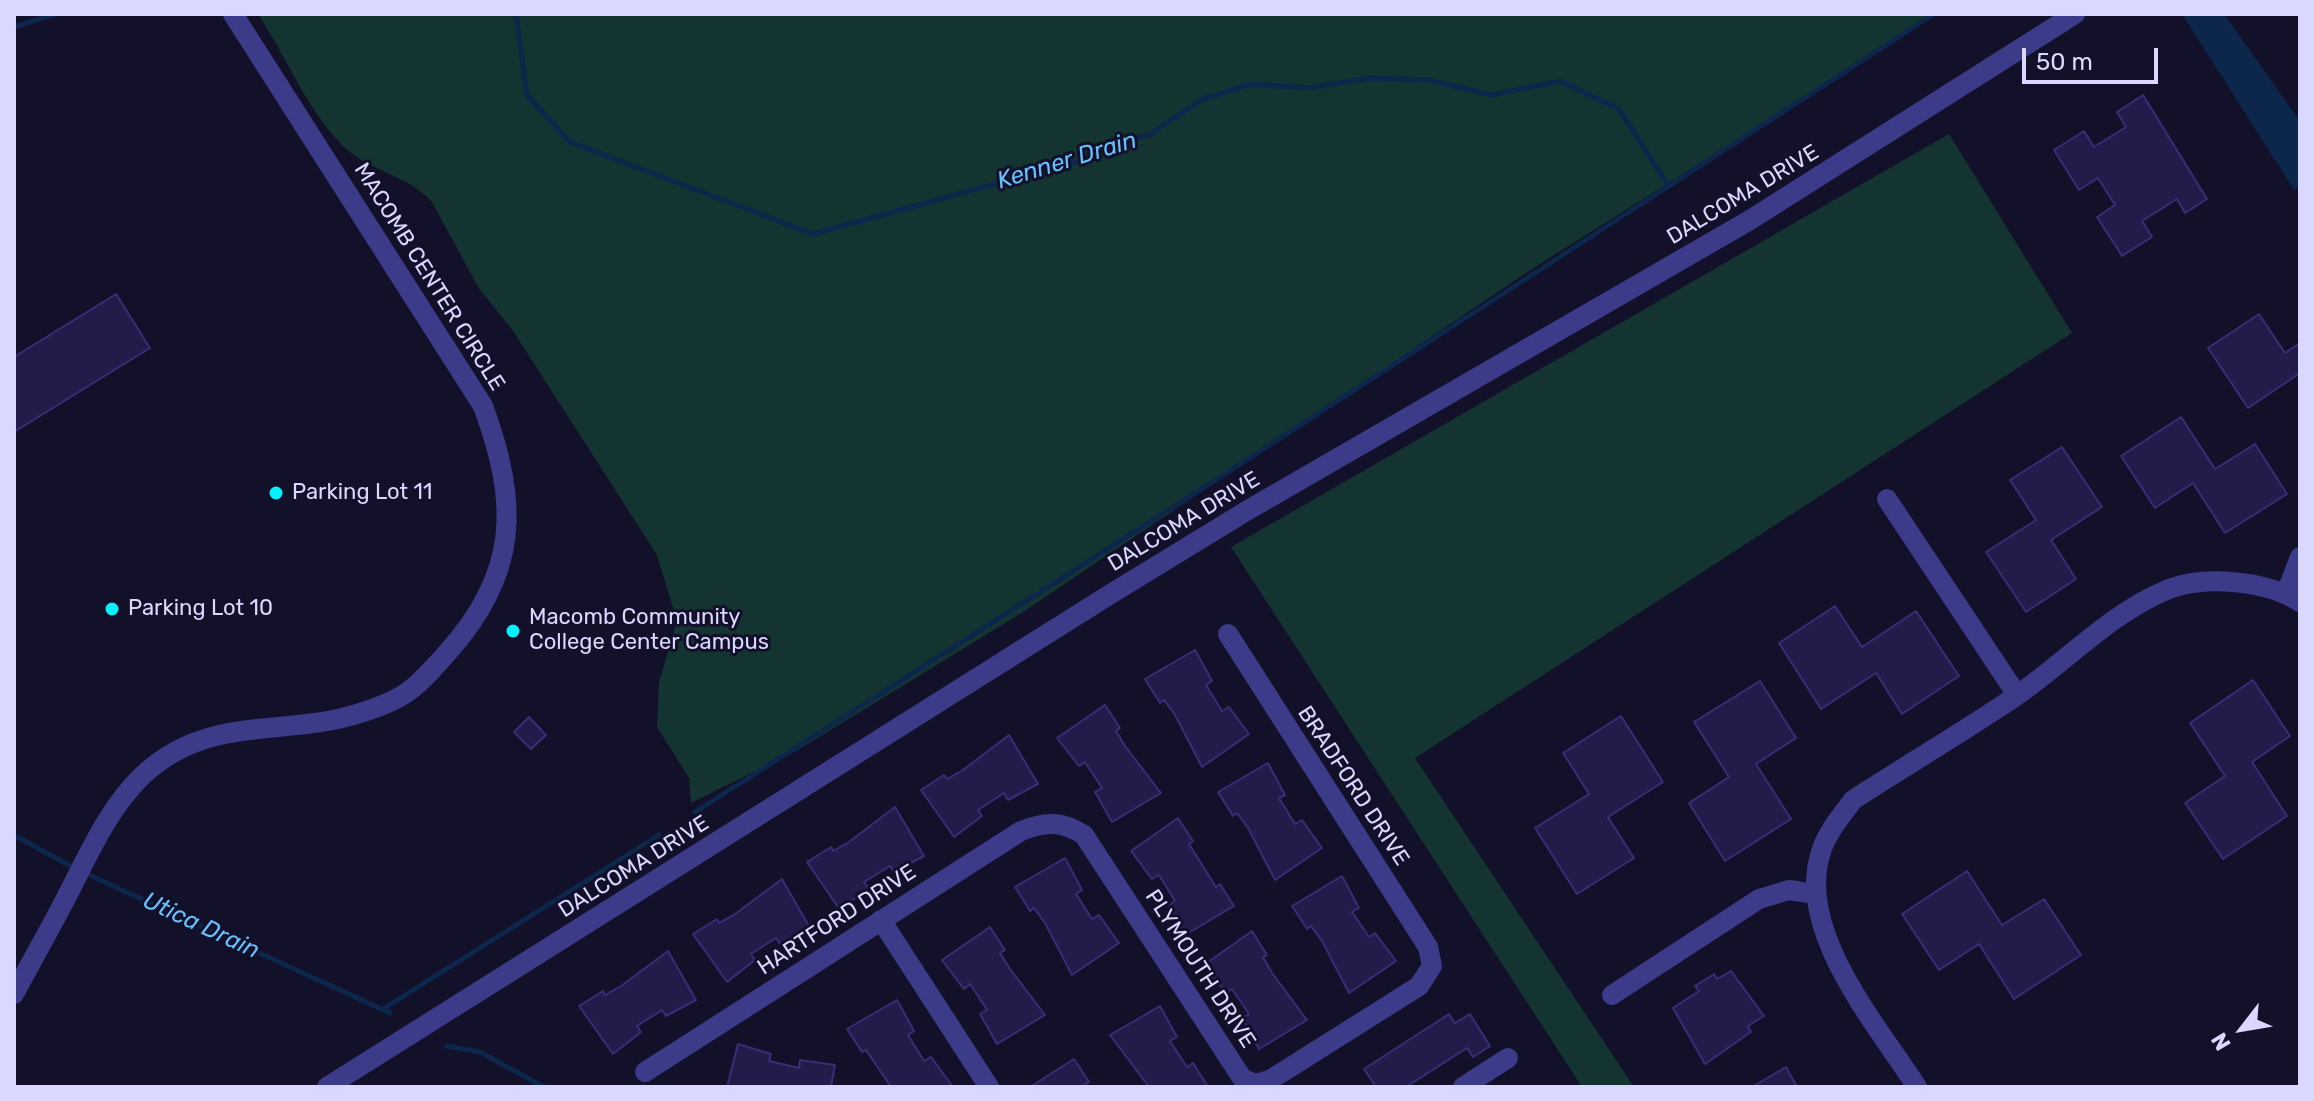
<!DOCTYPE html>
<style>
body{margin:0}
#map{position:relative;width:2314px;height:1101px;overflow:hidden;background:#131029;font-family:Rubik,sans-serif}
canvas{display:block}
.frame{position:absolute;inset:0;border:16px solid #dbd8ff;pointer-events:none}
.north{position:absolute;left:2202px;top:989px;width:80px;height:80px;-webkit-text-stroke:6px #131029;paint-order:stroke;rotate:239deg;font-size:22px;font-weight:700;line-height:32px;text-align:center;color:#dbd8ff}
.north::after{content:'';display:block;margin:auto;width:28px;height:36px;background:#dbd8ff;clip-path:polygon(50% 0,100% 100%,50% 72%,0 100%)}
.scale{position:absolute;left:2022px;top:48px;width:136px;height:36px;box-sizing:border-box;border:4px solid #dbd8ff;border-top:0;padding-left:10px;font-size:24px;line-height:28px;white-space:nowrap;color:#dbd8ff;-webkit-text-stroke:6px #131029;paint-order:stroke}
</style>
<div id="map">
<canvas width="2314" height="1101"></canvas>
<div class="frame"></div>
<div class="north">N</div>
<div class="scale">50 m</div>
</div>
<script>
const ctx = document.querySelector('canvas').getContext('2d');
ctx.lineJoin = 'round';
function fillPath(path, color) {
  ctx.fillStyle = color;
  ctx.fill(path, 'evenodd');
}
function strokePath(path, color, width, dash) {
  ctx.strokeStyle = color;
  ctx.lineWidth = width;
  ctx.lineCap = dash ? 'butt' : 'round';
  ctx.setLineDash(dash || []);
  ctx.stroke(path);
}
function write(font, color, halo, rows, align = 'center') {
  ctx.font = font + ' Rubik,sans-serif';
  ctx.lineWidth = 6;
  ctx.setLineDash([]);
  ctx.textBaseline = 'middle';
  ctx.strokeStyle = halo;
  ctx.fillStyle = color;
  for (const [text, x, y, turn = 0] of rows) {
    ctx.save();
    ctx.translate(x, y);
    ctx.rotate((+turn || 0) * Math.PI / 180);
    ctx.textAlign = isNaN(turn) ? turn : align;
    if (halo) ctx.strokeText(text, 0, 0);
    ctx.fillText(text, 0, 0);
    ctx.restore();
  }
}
fillPath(new Path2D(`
 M258,14H1937L1529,271L1023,612L798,750L691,803L689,778L657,727L659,682L677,621L657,555L513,331L478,287L432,202C410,176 368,171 343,146C307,110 286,56 258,14Z
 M1949,134L2072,333L1415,758L1634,1087H1582L1231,547Z`), '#133431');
fillPath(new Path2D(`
 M2182,14H2224L2300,121V186L2294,190Z`), '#0c264c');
strokePath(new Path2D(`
 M516,14L527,95L570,142L813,234L1078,161L1109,145L1149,135L1203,99L1251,84L1308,88L1370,78L1428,80L1492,95L1560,81L1619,109L1668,185
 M14,27L55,14
 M695,812L1225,474L1934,14
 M14,835L76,869
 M85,873L390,1013
 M383,1009L659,835
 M447,1046L480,1052L544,1087`), '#0c264c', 5);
const building = new Path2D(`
 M2143,95L2207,199L2185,213L2177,199L2142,221L2152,237L2122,256L2097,217L2115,205L2098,178L2079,190L2054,150L2084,131L2094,147L2126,127L2117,112Z
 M116,294L150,348L14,432V357Z
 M2259,314L2285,353L2300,343V373L2248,408L2208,348Z
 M2181,417L2215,469L2255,444L2287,494L2225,533L2193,483L2155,508L2121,456Z
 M2062,447L2102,507L2051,540L2076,579L2026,612L1986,552L2036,520L2010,480Z
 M1835,606L1862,647L1916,611L1959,676L1902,714L1876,673L1821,709L1779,643Z
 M1195,650L1212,681L1206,685L1222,711L1229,707L1249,734L1202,767L1175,715L1164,700L1160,703L1145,679Z
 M2253,680L2290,736L2252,762L2287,816L2223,859L2185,803L2225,776L2190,723Z
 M1760,681L1796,738L1756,764L1791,819L1725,861L1689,803L1729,777L1694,722Z
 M1105,705L1120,728L1116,731L1125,746L1161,793L1112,822L1095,792L1102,788L1085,762L1079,766L1057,738Z
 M1621,716L1663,782L1608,817L1634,858L1577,894L1535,828L1589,794L1563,753Z
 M529,717L546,735L531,749L514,732Z
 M1009,735L1038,784L1008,800L1004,793L978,810L982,816L954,837L921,790L944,775L947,779L963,770Z
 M1268,763L1285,795L1279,798L1295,824L1302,820L1322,848L1275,880L1248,828L1237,813L1233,816L1218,792Z
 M895,807L924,856L894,872L890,866L864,882L868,888L840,910L807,862L831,847L833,851L849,842Z
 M1178,818L1193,841L1189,844L1216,887L1220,884L1234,906L1185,935L1169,905L1175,901L1159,875L1152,879L1131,851Z
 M1065,858L1082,890L1076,894L1092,919L1099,915L1119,943L1072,975L1045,923L1034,908L1030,911L1015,887Z
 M1967,871L2002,925L2044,899L2081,955L2014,999L1979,944L1939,970L1902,914Z
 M1342,876L1359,908L1352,912L1369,937L1375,933L1396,961L1349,993L1322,941L1311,926L1307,929L1292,906Z
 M782,879L810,928L780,944L776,938L751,954L755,960L727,982L693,934L717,919L719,923L735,914Z
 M990,927L1005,950L1000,953L1010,969L1045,1015L997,1044L980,1014L987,1010L970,984L964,989L942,960Z
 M1252,931L1267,955L1263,957L1272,973L1307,1020L1259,1049L1242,1018L1249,1014L1232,989L1226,993L1204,965Z
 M668,951L696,1000L666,1016L662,1010L637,1026L641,1032L613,1054L579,1006L603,991L605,995L621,986Z
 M1731,971L1764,1016L1748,1026L1751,1032L1705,1064L1673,1008L1699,991L1695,986L1714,974L1717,979Z
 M897,1000L914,1031L908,1035L924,1061L931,1057L953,1087H891L866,1050L862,1052L847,1029Z
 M1160,1006L1177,1037L1170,1041L1187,1067L1193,1063L1208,1087H1149L1110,1035Z
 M1449,1014L1455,1023L1470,1014L1490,1046L1473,1057L1467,1048L1406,1087H1376L1364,1069Z
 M738,1044L771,1054L769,1061L799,1068L800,1060L835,1065L831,1087H727Z
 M1074,1059L1089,1082L1081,1087H1030Z
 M1786,1067L1797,1087H1752Z`);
fillPath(building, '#231c4b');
strokePath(building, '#392d77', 2);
strokePath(new Path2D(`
 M1887,499L2017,695
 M2286,593L2300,557
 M881,920L989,1087
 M14,994C31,962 49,931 66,898C87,858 108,808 143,775C209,713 284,738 360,713C406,699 416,688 447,653C519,573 519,504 483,406L233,14
 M1612,995L1759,899L1789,890L1815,894
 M645,1072L1021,831C1046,821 1062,821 1084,835L1242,1078L1255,1084L1270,1080L1419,986L1432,966L1428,947L1228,634
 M327,1087L1109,595L1248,510L1750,220L2075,14
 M1463,1087L1508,1058
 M1917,1087C1876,1023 1791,926 1823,846C1830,828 1842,815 1853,800C1908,764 1965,731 2019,694C2069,659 2112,612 2169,589C2206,575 2267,581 2300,602`), '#3b3b89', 20);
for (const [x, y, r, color] of [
 [276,493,8,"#04f1ff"],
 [112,609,8,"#04f1ff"],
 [513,631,8,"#04f1ff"]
]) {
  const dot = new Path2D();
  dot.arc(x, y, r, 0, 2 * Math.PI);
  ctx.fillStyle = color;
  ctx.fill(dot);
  strokePath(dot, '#131029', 3);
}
write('22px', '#dbd8ff', '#131029', [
 ["DALCOMA DRIVE",1743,195,-31],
 ["MACOMB CENTER CIRCLE",429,277,58],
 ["DALCOMA DRIVE",1184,522,-31],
 ["BRADFORD DRIVE",1353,786,57],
 ["DALCOMA DRIVE",634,867,-32],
 ["HARTFORD DRIVE",837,920,-33],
 ["PLYMOUTH DRIVE",1200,969,57]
]);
write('22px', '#dbd8ff', '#131029', [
 ["Parking Lot 11",292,493],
 ["Parking Lot 10",128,609],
 ["Macomb Community",529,618],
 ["College Center Campus",529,643]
], 'left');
write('italic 24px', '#66bfff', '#131029', [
 ["Kenner Drain",1067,161,-17],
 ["Utica Drain",201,926,25]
]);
</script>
